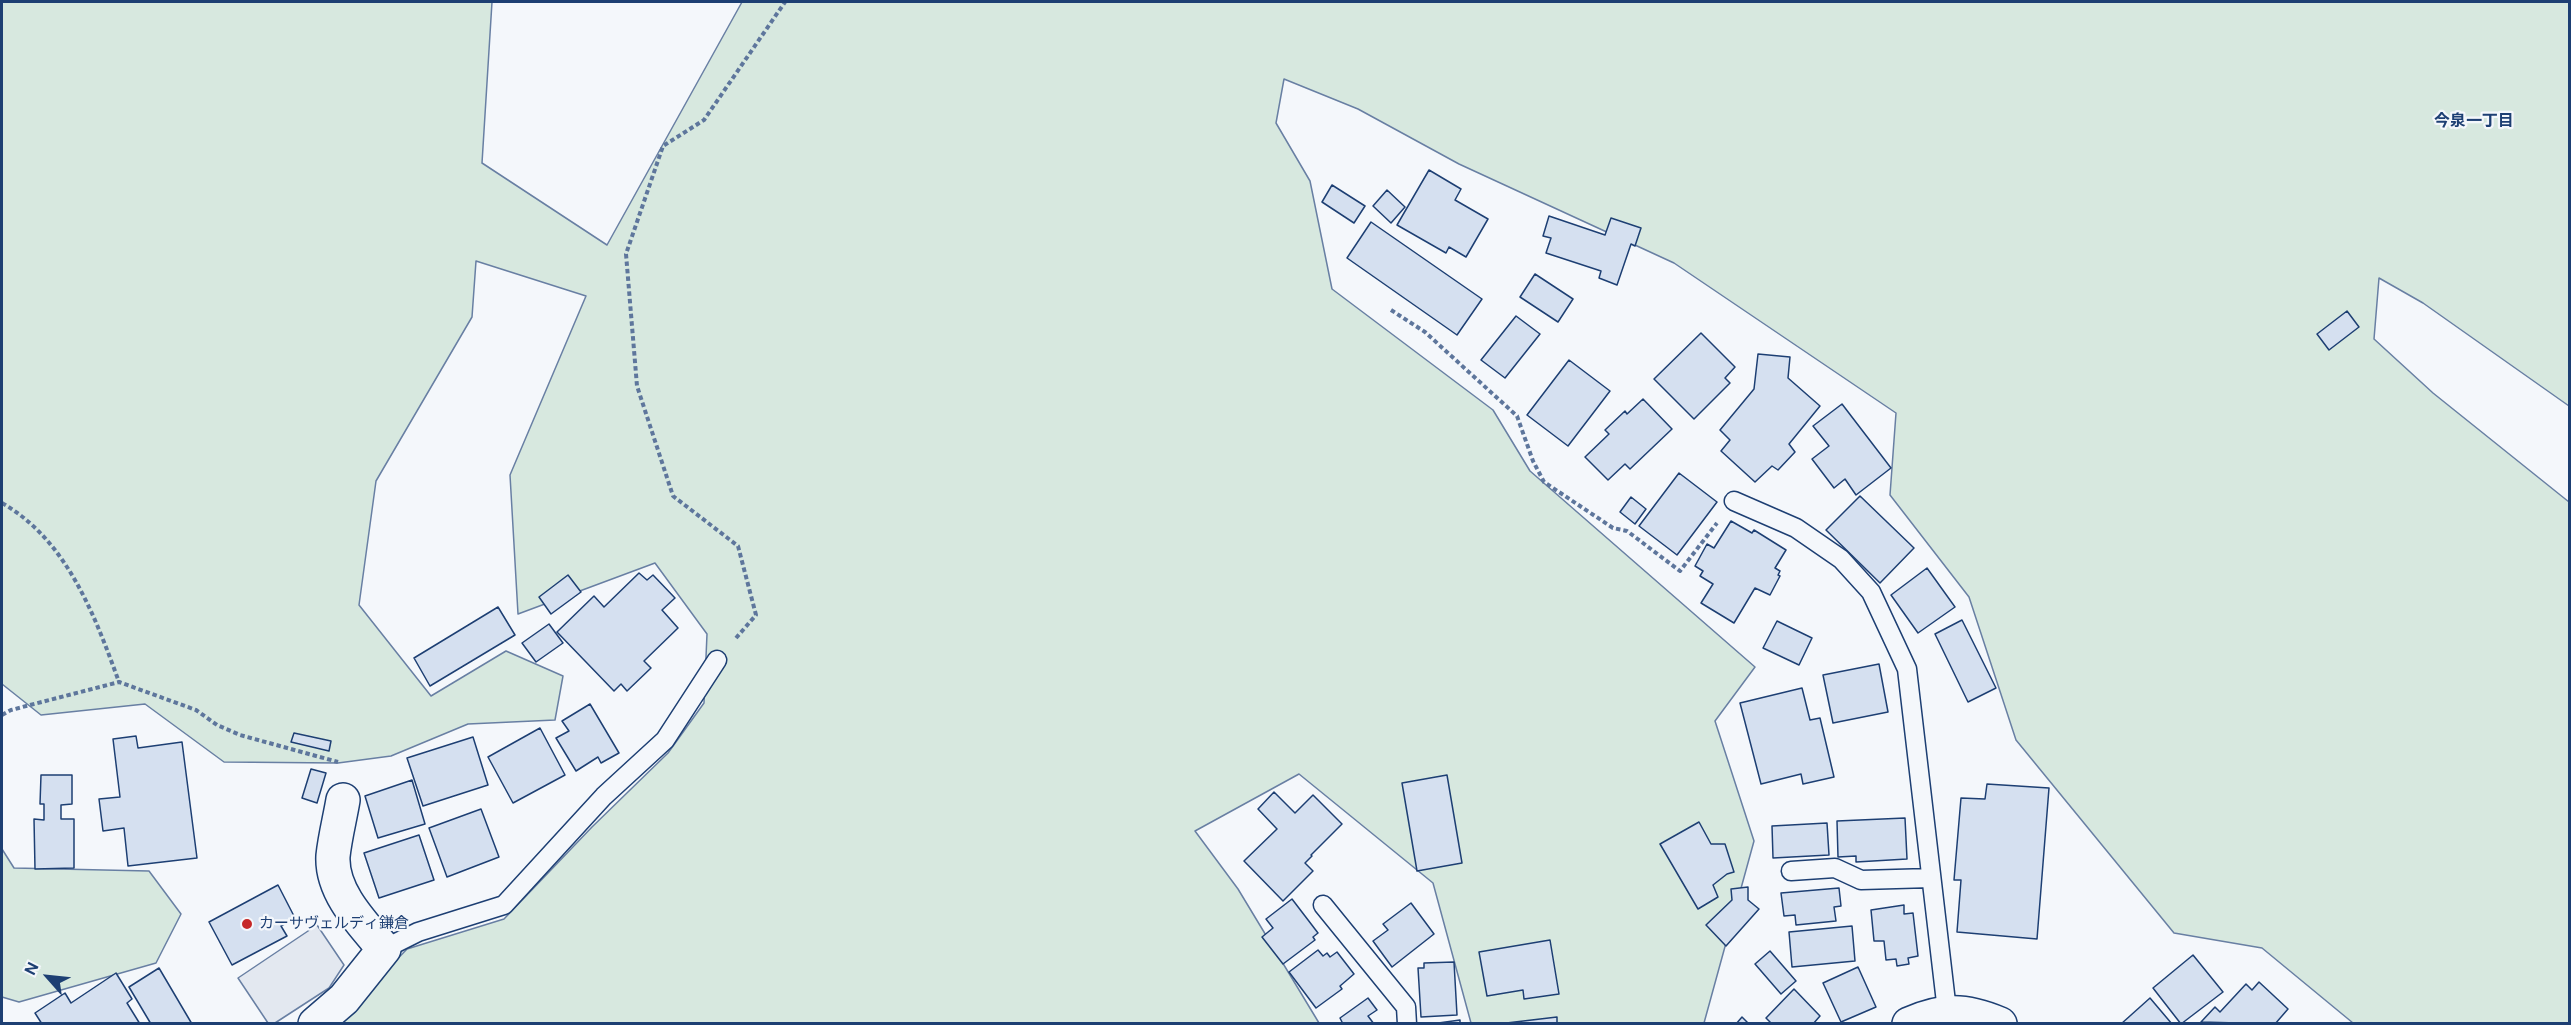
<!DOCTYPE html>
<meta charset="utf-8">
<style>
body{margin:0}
#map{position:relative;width:2571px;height:1025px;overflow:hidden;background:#f4f7fb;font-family:"DM Sans",sans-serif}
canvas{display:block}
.frame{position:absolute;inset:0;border:3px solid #1d3f73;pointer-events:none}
.north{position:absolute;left:18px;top:947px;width:60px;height:60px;-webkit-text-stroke:4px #f4f7fb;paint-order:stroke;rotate:297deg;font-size:16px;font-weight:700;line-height:24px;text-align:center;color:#1d3f73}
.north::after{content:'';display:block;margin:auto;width:21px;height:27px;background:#1d3f73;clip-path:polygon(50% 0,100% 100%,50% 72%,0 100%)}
</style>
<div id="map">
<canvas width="2571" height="1025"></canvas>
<div class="frame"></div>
<div class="north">N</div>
</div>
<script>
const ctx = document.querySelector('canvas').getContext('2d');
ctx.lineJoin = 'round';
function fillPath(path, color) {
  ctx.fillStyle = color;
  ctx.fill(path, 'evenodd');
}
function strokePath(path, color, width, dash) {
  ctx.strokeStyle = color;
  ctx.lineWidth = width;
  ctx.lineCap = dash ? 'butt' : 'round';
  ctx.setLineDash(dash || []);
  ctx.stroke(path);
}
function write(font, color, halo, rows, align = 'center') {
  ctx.font = font + ' "DM Sans","Noto Sans JP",sans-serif';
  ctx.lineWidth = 4.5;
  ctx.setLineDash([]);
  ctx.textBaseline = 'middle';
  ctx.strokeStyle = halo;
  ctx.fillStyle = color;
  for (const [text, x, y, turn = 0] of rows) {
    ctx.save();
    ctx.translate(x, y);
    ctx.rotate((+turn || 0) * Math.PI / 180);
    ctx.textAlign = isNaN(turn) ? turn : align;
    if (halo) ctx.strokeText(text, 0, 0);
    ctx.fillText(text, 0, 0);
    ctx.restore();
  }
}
const green = new Path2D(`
 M2,2H492L482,163L607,245L742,2H2569V406L2423,303L2379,278L2374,339L2433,393L2569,502V1023H2353L2262,948L2174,933L2016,740L1969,597L1890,495L1896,413L1674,263L1459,164L1358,109L1284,79L1276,123L1310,181L1332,289L1493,410L1530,471L1755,667L1715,721L1754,841L1704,1023H1471L1433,883L1299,774L1195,831L1238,889L1319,1023H336L407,949L504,919L592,827L668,753L704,703L707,634L655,563L518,614L510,475L586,296L476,261L472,317L376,481L359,605L431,696L506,651L563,676L555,720L468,724L391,756L338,763L224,762L145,704L41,715L2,684Z
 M2,849L14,868L149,871L181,914L156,963L19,1002L2,997Z`);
fillPath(green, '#d7e8df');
strokePath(green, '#687fa3', 1.5);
const parking = new Path2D(`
 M317,925L344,965L329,988L275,1023H268L238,978Z`);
fillPath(parking, '#e3e8f0');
strokePath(parking, '#687fa3', 1.5);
const building = new Path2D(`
 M1429,170L1461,189L1455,200L1488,219L1466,257L1449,247L1446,253L1397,225Z
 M1332,185L1365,206L1354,223L1322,202Z
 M1387,190L1405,207L1391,223L1373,206Z
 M1549,216L1605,235L1611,218L1641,228L1635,246L1631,244L1617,285L1599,278L1601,271L1546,253L1551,238L1543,236Z
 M1371,222L1482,299L1457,335L1347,258Z
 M1535,274L1573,299L1558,322L1520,297Z
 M2347,311L2359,327L2329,350L2317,334Z
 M1516,316L1540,334L1505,378L1481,360Z
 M1701,333L1735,367L1725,378L1730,383L1694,419L1654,379Z
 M1758,354L1790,357L1788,378L1820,406L1789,444L1795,452L1778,470L1772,466L1755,482L1721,451L1730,440L1720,430L1754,389Z
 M1569,360L1610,391L1568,446L1527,415Z
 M1643,399L1672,429L1630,469L1625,464L1608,480L1585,457L1609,434L1605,430L1625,411L1627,414Z
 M1842,404L1891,468L1856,495L1845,479L1834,488L1812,459L1829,446L1813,426Z
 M1679,473L1717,502L1677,555L1639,526Z
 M1860,496L1914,548L1880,583L1826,530Z
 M1631,497L1646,509L1635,524L1620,512Z
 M1731,521L1752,533L1754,530L1786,550L1775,568L1780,571L1778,575L1780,576L1770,595L1755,588L1734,623L1701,603L1713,584L1700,576L1703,571L1695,566L1707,544L1714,548Z
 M1927,568L1955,607L1918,633L1891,595Z
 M639,573L647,580L653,575L675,598L662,610L678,628L644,661L651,668L627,691L621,684L614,691L557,632L594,596L604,607Z
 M568,575L581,592L551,614L539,597Z
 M498,607L515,635L430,686L414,658Z
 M1962,620L1996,688L1968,702L1935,634Z
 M1777,621L1812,638L1799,665L1763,648Z
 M549,624L563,643L536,662L522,643Z
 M1879,664L1888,712L1833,723L1823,675Z
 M1802,688L1810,720L1820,718L1834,777L1803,784L1801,774L1761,784L1740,703Z
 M590,704L619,753L601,763L598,757L576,771L556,738L569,731L562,721Z
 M540,728L565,775L513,803L488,757Z
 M294,733L331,741L329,751L291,742Z
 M136,736L138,748L182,742L197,858L128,866L124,828L103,831L99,799L120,797L113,739Z
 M473,737L488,785L423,806L407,758Z
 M311,769L326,773L317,803L302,798Z
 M41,775H72V804L61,805V819H74V868L35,869L34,819L44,820V804H40Z
 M1447,775L1462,863L1417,871L1402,783Z
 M412,780L425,824L378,838L365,796Z
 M1987,784L2049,788L2037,939L1957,932L1961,880H1954L1961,798L1985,799Z
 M1274,792L1295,813L1313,795L1342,824L1311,855L1312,856L1305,863L1313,871L1283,901L1244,861L1277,829L1258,809Z
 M481,809L499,857L447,877L429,828Z
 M1905,818L1907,859L1856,862V856L1838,857L1837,821Z
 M1699,822L1711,844H1725L1734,872L1727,874L1713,885L1718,897L1698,909L1660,844Z
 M1827,823L1829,855L1773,858L1772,826Z
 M419,835L434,880L379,898L364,853Z
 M278,885L295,918L281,926L287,936L232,965L209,922Z
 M1748,887V900L1759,909L1726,946L1706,925L1732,900L1731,889Z
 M1839,888L1841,906L1834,907L1836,921L1796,925L1795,915L1784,916L1781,893Z
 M1292,899L1318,933L1313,937L1315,940L1283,964L1262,937L1273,928L1266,919Z
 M1411,903L1434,934L1392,967L1373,941L1388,930L1383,924Z
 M1904,905V914L1913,913L1918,956L1908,958L1909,964L1897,966L1896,959L1886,960L1884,941H1874L1871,910Z
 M1852,926L1855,961L1792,967L1789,932Z
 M1550,940L1559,994L1524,999L1523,990L1487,996L1479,952Z
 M1318,950L1323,956L1327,953L1330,957L1337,952L1354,974L1340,986L1342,989L1316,1008L1289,972Z
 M1770,951L1796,981L1781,994L1755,964Z
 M2193,955L2223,992L2181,1024L2153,988Z
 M1454,962L1457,1015L1421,1017L1418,968H1424V963Z
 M1858,967L1876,1007L1841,1022L1823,983Z
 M159,968L192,1024H151L129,987Z
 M116,973L132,999L127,1003L140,1024H42L35,1013L65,993L71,1003Z
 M2259,982L2288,1009L2275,1024L2201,1022L2215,1007L2220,1012L2246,984L2252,990Z
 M1794,989L1820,1016L1813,1024H1772L1766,1018Z
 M1368,998L1377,1010L1368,1016L1374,1024H1343L1340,1018Z
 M2150,998L2172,1024H2121Z
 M1557,1017V1024H1498Z
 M1742,1017L1749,1024H1736Z
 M1460,1020V1024H1431Z`);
fillPath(building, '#d5e0f0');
strokePath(building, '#1d3f73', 1.5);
const service = new Path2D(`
 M1734,501L1796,528L1841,559L1871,592L1907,669L1947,1011
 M1791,871L1835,868L1861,880L1931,878
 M1323,905L1406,1007L1407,1024
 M384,949L418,932L504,905L604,796L665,740L717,660`);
const minor = new Path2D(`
 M315,1024L344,999L384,949C362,923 331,892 333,856C335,837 340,818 343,800
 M1909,1024C1943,1009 1965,1009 2000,1024`);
strokePath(service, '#1d3f73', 21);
strokePath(minor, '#1d3f73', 36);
strokePath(new Path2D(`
 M1391,310L1425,332L1517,416L1533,461L1544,482L1613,528L1627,531L1680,571L1717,523
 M2,503C67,540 95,616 119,682
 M736,638L756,615L738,546L673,496L637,386L626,254L663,146L704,120L785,2
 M2,715L11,710L119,682L196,710L217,725L240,735L338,762`), '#5e769c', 4, [4.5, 3]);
strokePath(service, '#f4f7fb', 18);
strokePath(minor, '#f4f7fb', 33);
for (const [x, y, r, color] of [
 [247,924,6,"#c62828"]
]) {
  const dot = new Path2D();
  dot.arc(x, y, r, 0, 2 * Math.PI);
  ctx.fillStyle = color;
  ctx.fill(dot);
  strokePath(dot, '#f4f7fb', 2);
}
write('15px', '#1d3f73', '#f4f7fb', [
 ["カーサヴェルディ鎌倉",259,924]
], 'left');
write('bold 16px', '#1d3f73', '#f4f7fb', [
 ["今泉一丁目",2474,122]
]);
</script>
